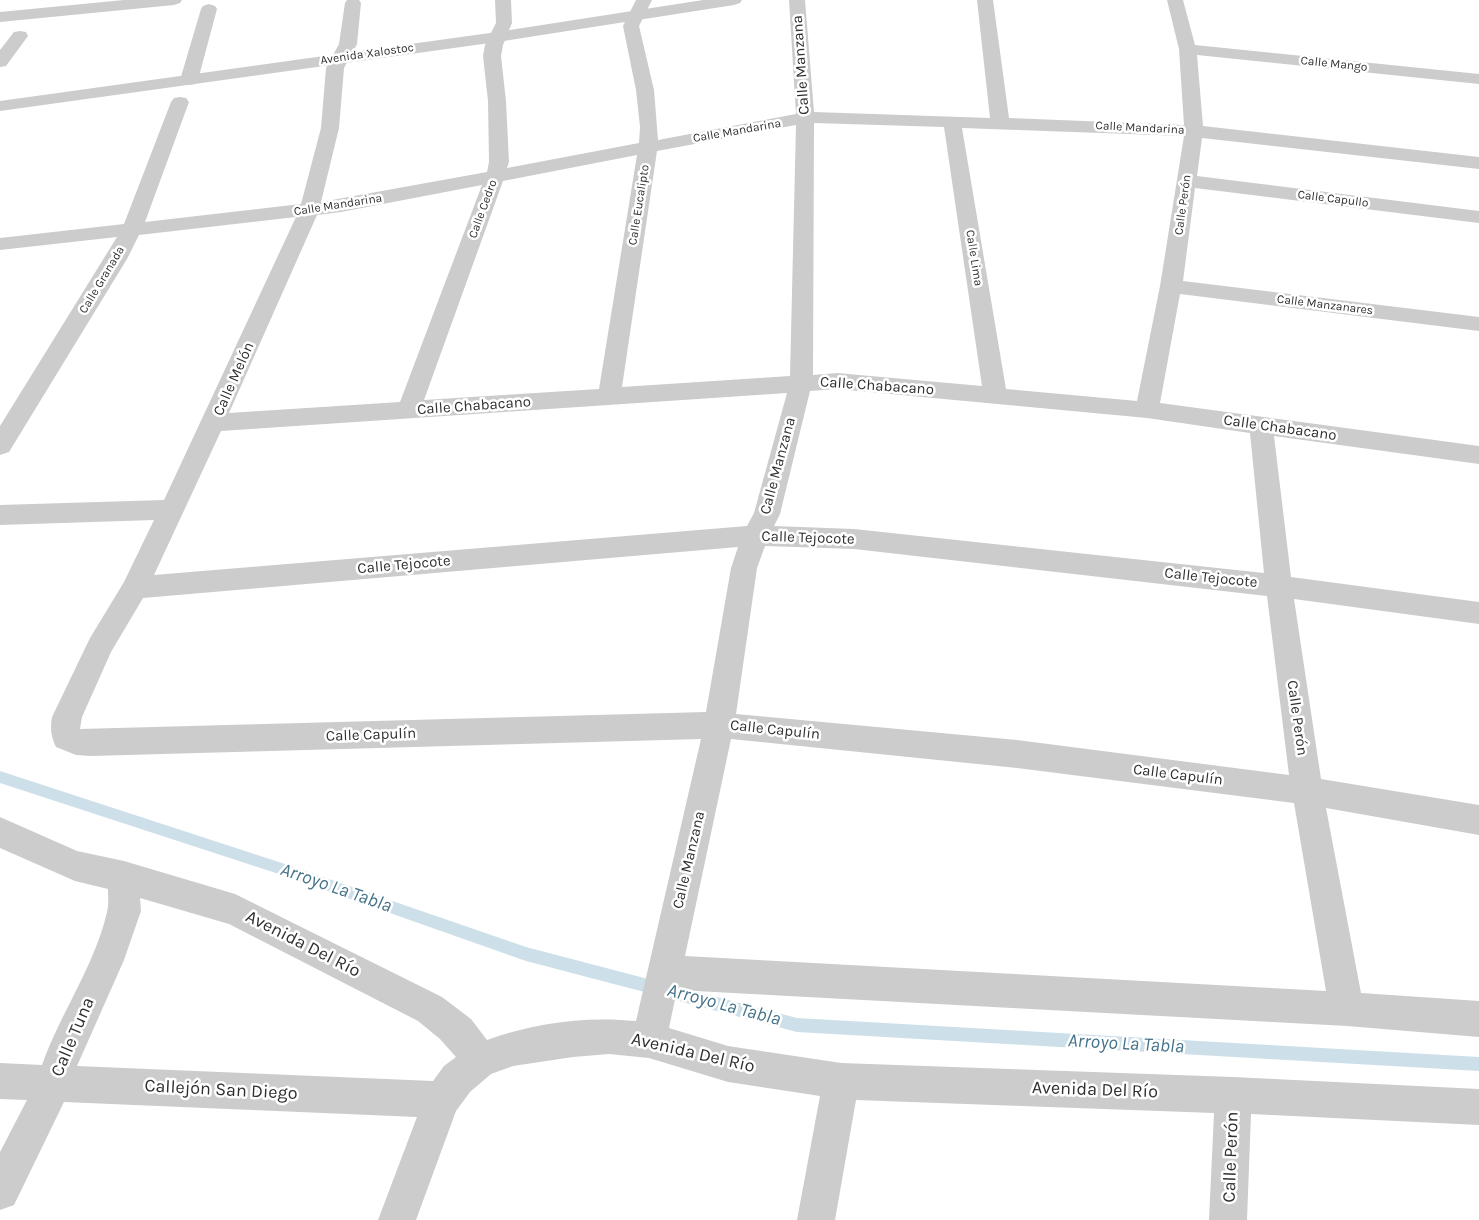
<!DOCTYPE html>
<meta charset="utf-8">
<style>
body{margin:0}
canvas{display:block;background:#fff}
</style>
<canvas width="1479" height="1220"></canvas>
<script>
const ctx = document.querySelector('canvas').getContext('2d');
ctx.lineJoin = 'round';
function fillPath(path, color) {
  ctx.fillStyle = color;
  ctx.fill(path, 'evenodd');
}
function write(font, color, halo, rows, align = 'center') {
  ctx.font = font + ' Karla,sans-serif';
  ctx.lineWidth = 5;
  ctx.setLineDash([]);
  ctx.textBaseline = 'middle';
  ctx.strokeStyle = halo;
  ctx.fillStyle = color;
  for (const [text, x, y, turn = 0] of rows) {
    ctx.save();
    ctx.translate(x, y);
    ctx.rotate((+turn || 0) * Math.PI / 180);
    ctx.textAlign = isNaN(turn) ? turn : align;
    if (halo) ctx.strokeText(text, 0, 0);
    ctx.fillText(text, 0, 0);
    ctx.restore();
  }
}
fillPath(new Path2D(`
 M0,771L288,865L526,947L797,1018L1479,1057V1071L797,1032L526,961L288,877L0,783Z`), '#cde0e9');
fillPath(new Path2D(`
 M124,0H182L180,3L174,5L0,22V12Z
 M347,0H359L361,3L357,44L344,68L339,128L321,202L487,172L489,162L488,101L483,56L485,45L496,23L495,0H511L512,23L503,45L501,56L506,101L509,162L507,168L639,143L640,127L636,90L623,26L636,0H652L639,26L654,90L658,140L796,114L789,0H805L814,112L990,118L977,0H993L1009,118L1184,125L1179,49L1167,0H1183L1195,45L1479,74V84L1197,55L1203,126L1479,157V169L1202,138L1197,176L1479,211V223L1195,188L1183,281L1479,317V331L1180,294L1160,403L1479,446V464L1274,436L1291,577L1479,602V624L1294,599L1321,779L1479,805V835L1326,808L1361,993L1479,1001V1037L1347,1026L677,990L669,1028L728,1046L841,1063L1233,1077L1479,1089V1125L1251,1114L1247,1220H1209L1214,1113L856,1100L835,1220H797L820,1096L728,1082L649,1058L609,1054L573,1057L513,1066L491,1074L470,1092L456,1111L416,1220H378L417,1117L64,1102L14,1205L0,1210V1152L27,1100L0,1099V1063L42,1065C60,1014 95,965 107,912C109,905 108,896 108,889L75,881L0,848V817L77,851L124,861L235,894L442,997L471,1019L487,1040C533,1023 586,1016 636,1021L701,739L91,756L76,755L56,747C51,736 50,729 52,717L90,638L124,582L154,520L0,525V505L164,500L296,217L139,235L127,259L9,452L0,455V426L117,237L0,250V238L124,224L171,102L174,98L180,97L186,98L189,102L145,222L301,204L321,128L326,68L339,44L345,3ZM814,123L944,127L982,386L837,373L813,375ZM796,125L790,376L622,387L657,151ZM962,128L1184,136L1160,286L1137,401L1006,389ZM637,155L599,389L424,400L503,181ZM482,185L400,402L229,413L317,215L341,212ZM837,389L1147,418L1250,433L1264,573L854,529L774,526L780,514L810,391ZM787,393L754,513L747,526L154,575L221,431ZM765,546L854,549L1267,596L1289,775L1017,740L736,714L757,568ZM738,547L731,568L706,712L80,729L82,717L111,652L143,598ZM731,739L1017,768L1294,803L1326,991L685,956ZM140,898L229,924L418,1021L440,1039L456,1057L444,1066L433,1081L77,1066L124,960L141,911Z
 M209,4L215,6L217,9L198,80L195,84L189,85L183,84L180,80L201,9L203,6Z
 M20,31L26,32L28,36L6,66L0,67V50L14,32Z`), '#ccc');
fillPath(new Path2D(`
 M703,0H742L740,3L734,5L497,42L0,111V101L497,32Z`), '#ccc');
write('12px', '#2f2f2f', '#fff', [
 ["Avenida Xalostoc",367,54,-8],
 ["Calle Mango",1334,64,6],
 ["Calle Mandarina",1140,128,3],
 ["Calle Mandarina",737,131,-10],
 ["Calle Capullo",1333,199,7],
 ["Calle Mandarina",338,205,-9],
 ["Calle Eucalipto",639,205,-81],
 ["Calle Perón",1183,205,-82],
 ["Calle Cedro",483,209,-70],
 ["Calle Lima",974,258,81],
 ["Calle Granada",102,280,-59],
 ["Calle Manzanares",1325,305,7]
]);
write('15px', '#2f2f2f', '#fff', [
 ["Calle Manzana",801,65,-94],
 ["Calle Melón",234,379,-66],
 ["Calle Chabacano",877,386,4],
 ["Calle Chabacano",474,406,-4],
 ["Calle Chabacano",1280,428,8],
 ["Calle Manzana",778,466,-75],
 ["Calle Tejocote",808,538,2],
 ["Calle Tejocote",404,565,-5],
 ["Calle Tejocote",1211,578,6],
 ["Calle Perón",1297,718,82],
 ["Calle Capulín",775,730,6],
 ["Calle Capulín",371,735,-2],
 ["Calle Capulín",1178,775,7],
 ["Calle Manzana",689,860,-77]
]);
write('18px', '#2f2f2f', '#fff', [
 ["Avenida Del Río",303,944,27],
 ["Calle Tuna",73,1037,-67],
 ["Avenida Del Río",693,1053,13],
 ["Callejón San Diego",221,1090,3],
 ["Avenida Del Río",1095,1090,2],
 ["Calle Perón",1231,1157,-88]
]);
write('italic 19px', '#457389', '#fff', [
 ["Arroyo La Tabla",336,888,19],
 ["Arroyo La Tabla",724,1005,15],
 ["Arroyo La Tabla",1126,1044,3]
]);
</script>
